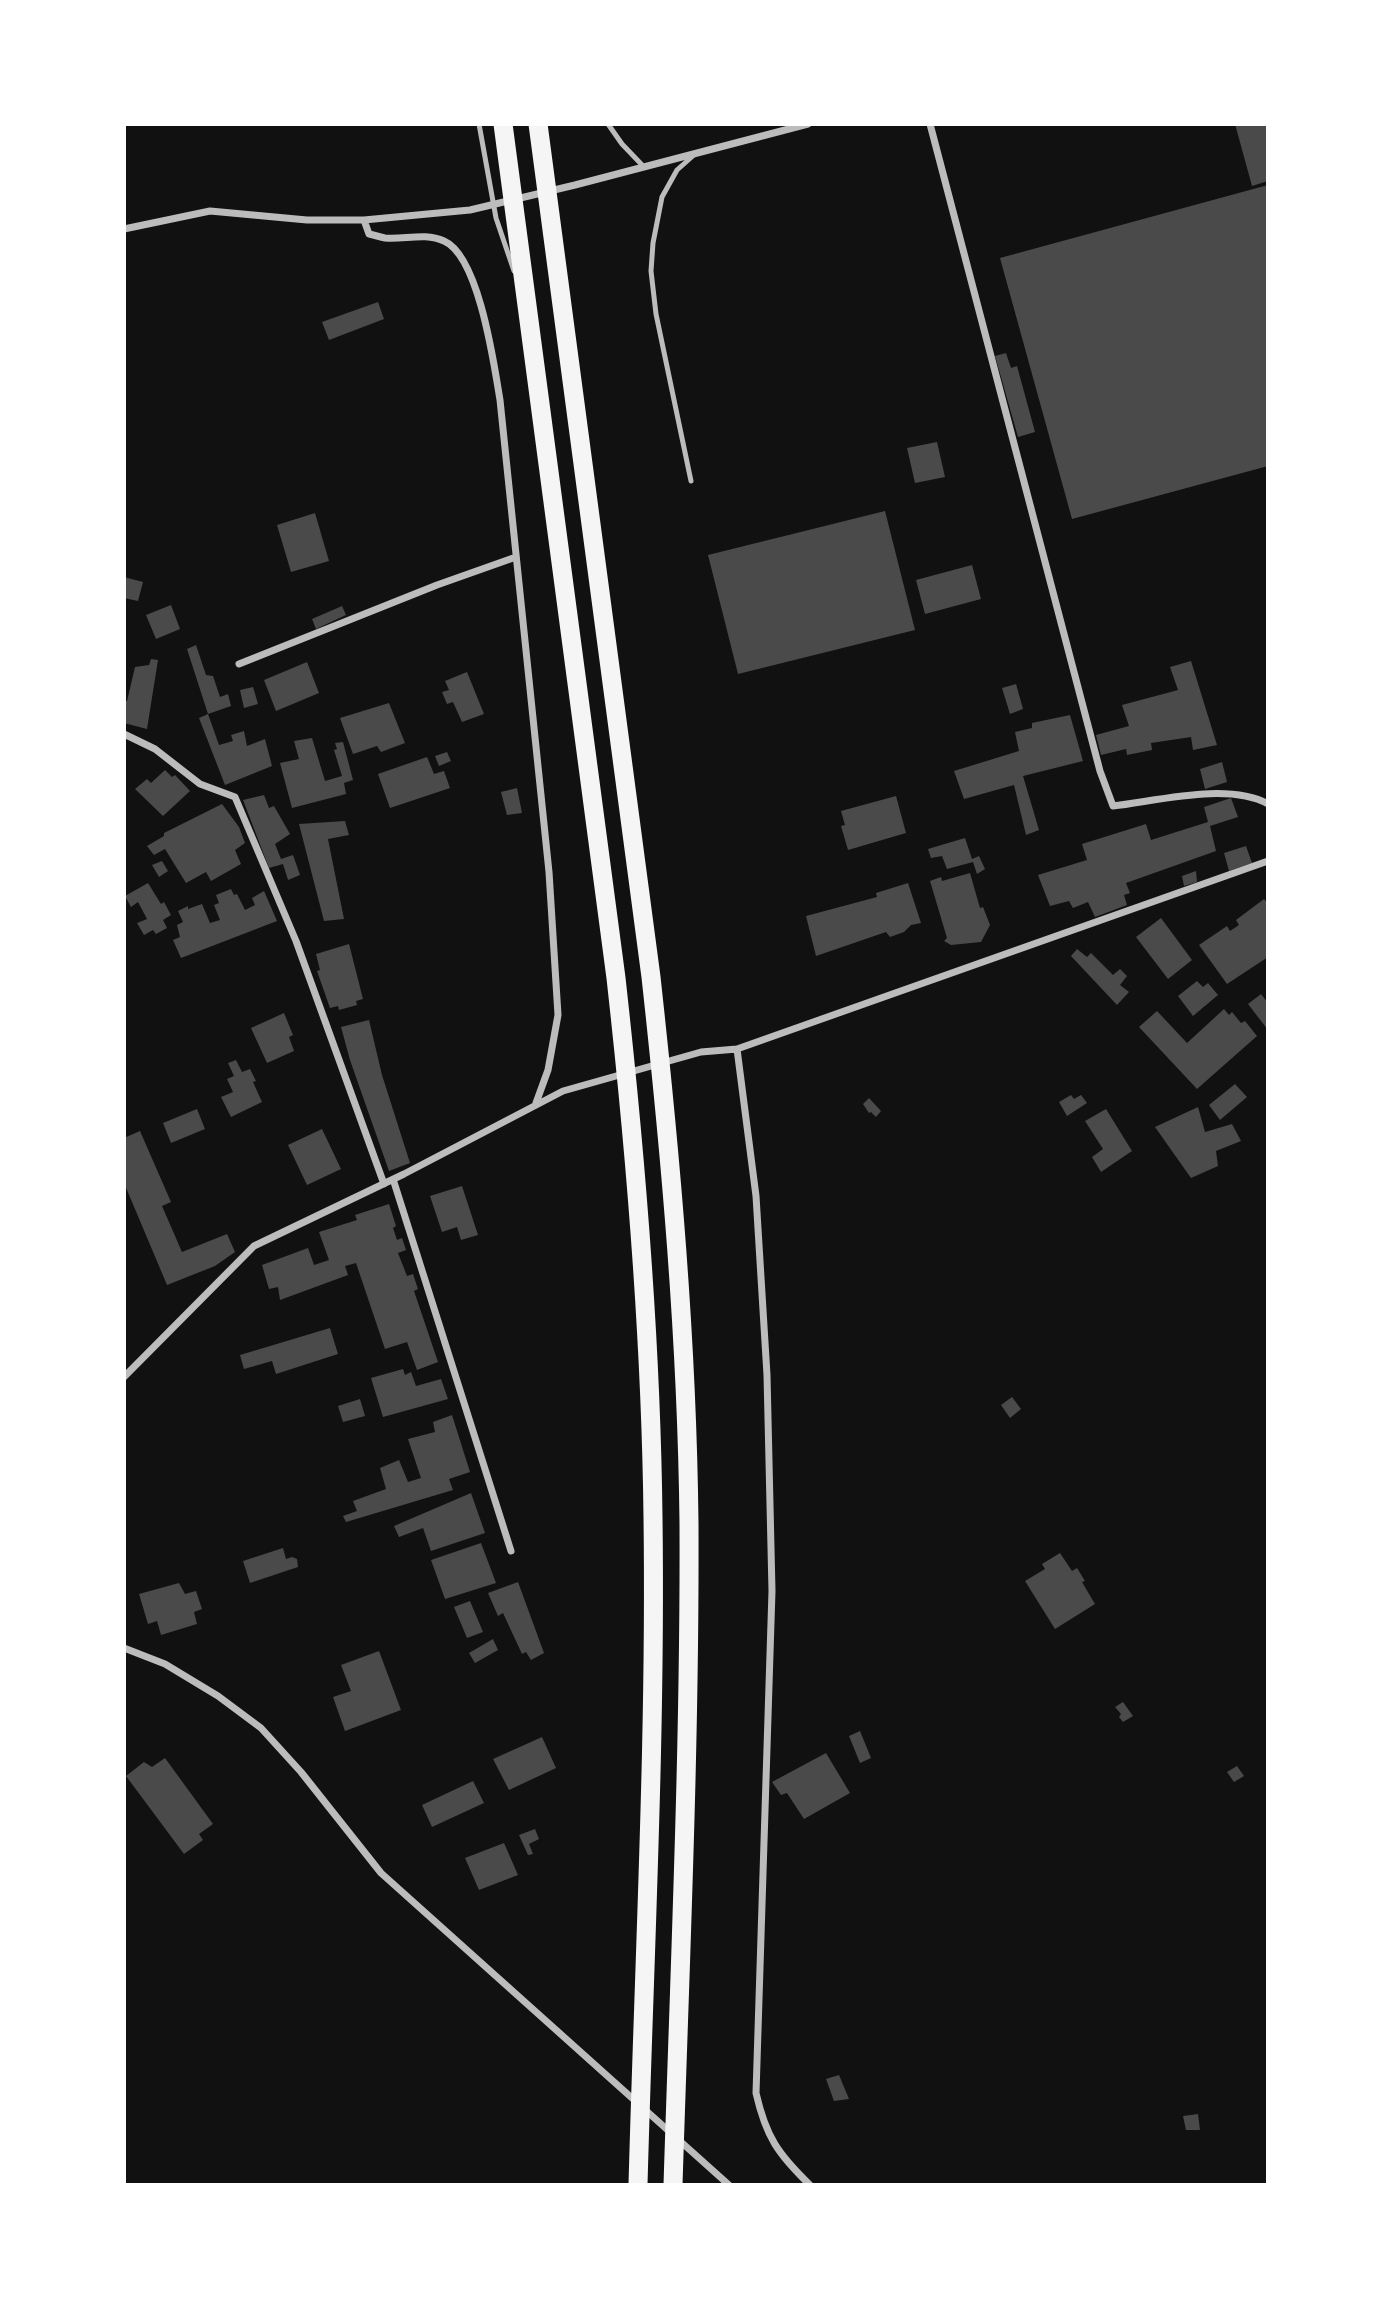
<!DOCTYPE html>
<style>
body{margin:0}
#map{position:relative;width:1392px;height:2309px;overflow:hidden;background:#111;font-family:"Exo 2",sans-serif}
canvas{display:block}
.frame{position:absolute;inset:0;border:126px solid #fff;pointer-events:none}
</style>
<div id="map">
<canvas width="1392" height="2309"></canvas>
<div class="frame"></div>
</div>
<script>
const ctx = document.querySelector('canvas').getContext('2d');
ctx.lineJoin = 'round';
function fillPath(path, color) {
  ctx.fillStyle = color;
  ctx.fill(path, 'evenodd');
}
function strokePath(path, color, width, dash) {
  ctx.strokeStyle = color;
  ctx.lineWidth = width;
  ctx.lineCap = dash ? 'butt' : 'round';
  ctx.setLineDash(dash || []);
  ctx.stroke(path);
}
fillPath(new Path2D(`
 M1235,124H1268V181L1252,186Z
 M1268,185V466L1072,519L1000,258Z
 M378,302L384,319L329,340L322,322Z
 M1006,353L1011,368L1017,366L1035,432L1018,437L995,356Z
 M937,442L945,477L915,483L907,448Z
 M885,511L915,630L738,674L708,555Z
 M315,513L329,561L291,572L277,525Z
 M972,565L981,599L925,614L916,580Z
 M124,577L143,582L138,601L124,598Z
 M171,605L180,629L156,639L146,615Z
 M342,606L346,615L316,629L312,619Z
 M196,645L206,675L213,676L220,697L228,694L231,706L208,714L187,649Z
 M151,659L158,660L147,729L124,723V701H127L135,667L149,665Z
 M1191,661L1217,745L1193,750L1191,737L1151,743L1152,750L1127,755L1126,749L1101,755L1096,735L1129,726L1122,705L1178,690L1170,667Z
 M307,662L319,693L276,711L264,680Z
 M467,672L484,714L462,722L453,702L447,704L442,692L449,690L445,681Z
 M1016,684L1023,709L1010,714L1002,688Z
 M253,687L258,704L244,708L240,690Z
 M389,703L405,743L381,752L377,746L353,754L340,718Z
 M208,714L219,745L233,741L231,735L244,731L247,746L265,739L272,766L225,785L199,718Z
 M1070,715L1083,761L1023,776L1039,830L1026,835L1014,785L964,799L954,771L1019,751L1015,732L1032,728V723Z
 M312,738L325,781L342,776L334,750L337,749L335,743L343,742L353,780L344,783L346,794L292,808L280,763L299,759L294,741Z
 M447,752L451,761L439,766L435,756Z
 M427,757L434,774L444,771L450,788L390,808L378,774Z
 M1222,762L1227,782L1205,789L1200,769Z
 M165,770L172,777L175,775L190,791L163,816L135,789L147,779L151,783Z
 M517,788L522,813L507,815L501,792Z
 M264,795L269,808L274,806L290,834L275,844L281,859L293,855L300,875L288,880L283,864L269,868L243,800Z
 M896,796L906,833L848,850L841,826L845,825L841,811Z
 M1231,798L1238,817L1210,826L1216,851L1126,883L1130,893L1124,895L1127,905L1095,917L1088,902L1073,908L1069,901L1050,906L1038,875L1087,860L1082,844L1146,824L1151,840L1208,822L1204,807Z
 M222,804L239,827L245,843L235,850L241,864L211,881L206,872L186,883L165,849L154,855L147,846L164,836V833Z
 M345,821L349,835L328,839L344,919L324,921L299,824Z
 M965,838L972,859L979,856L985,869L977,874L973,862L947,869L942,856L931,858L928,849Z
 M1246,846L1252,863L1229,871L1224,853Z
 M162,861L168,871L159,877L152,865Z
 M1196,871L1197,882L1184,886L1182,876Z
 M970,873L980,908L983,907L990,925L981,942L951,945L944,941L947,938L930,881L941,877L942,881Z
 M148,883L161,904L164,902L171,915L163,920L167,928L156,934L153,930L144,935L137,923L147,919L138,902L131,907L125,896Z
 M908,883L921,923L911,925L904,932L890,937L886,932L816,956L806,916L877,897L876,893Z
 M231,889L234,895L237,894L245,910L255,905L252,898L264,891L277,921L181,958L173,940L180,937L177,925L183,922L178,911L188,906V909L202,904L210,923L220,920L214,905L219,903L216,895Z
 M1264,899L1268,904V957L1227,984L1199,945L1227,926L1230,931L1239,925L1236,920Z
 M1161,918L1192,960L1168,979L1136,937Z
 M349,944L363,999L356,1001L357,1005L339,1010L338,1006L330,1008L317,971L320,970L316,954Z
 M1077,949L1087,957L1091,953L1113,975L1120,969L1127,976L1120,985L1129,992L1117,1005L1071,956Z
 M1197,981L1203,987L1208,983L1218,995L1193,1016L1178,996Z
 M1261,994L1268,1003V1030L1248,1004Z
 M1224,1009L1229,1015L1232,1012L1241,1023L1245,1021L1257,1036L1197,1089L1139,1027L1157,1011L1187,1043Z
 M284,1013L293,1035L289,1037L294,1051L267,1063L251,1028Z
 M369,1020L382,1075L410,1163L389,1171L350,1060L341,1027Z
 M236,1060L242,1072L250,1069L256,1081L253,1082L262,1102L231,1117L221,1097L233,1092L227,1079L234,1076L228,1063Z
 M1235,1084L1247,1097L1220,1120L1209,1105Z
 M1071,1095L1074,1099L1081,1095L1087,1103L1067,1116L1059,1102Z
 M869,1098L881,1111L876,1117L871,1112L869,1113L863,1104Z
 M1198,1107L1205,1132L1232,1124L1241,1141L1216,1151L1218,1166L1191,1178L1155,1127Z
 M197,1109L205,1129L171,1143L163,1123Z
 M1106,1109L1132,1151L1101,1172L1092,1157L1103,1149L1085,1121Z
 M322,1129L341,1169L307,1185L288,1145Z
 M140,1131L171,1202L162,1206L182,1252L227,1234L235,1252L215,1266L167,1285L124,1183V1138Z
 M462,1186L478,1235L461,1240L457,1227L442,1232L430,1196Z
 M389,1204L396,1226L393,1228L397,1240L402,1238L406,1250L398,1253L407,1276L413,1274L418,1289L414,1291L438,1362L417,1370L407,1342L385,1349L356,1263L345,1266L348,1275L280,1300L278,1287L269,1289L262,1265L308,1248L314,1265L329,1260L319,1232L357,1220L355,1215Z
 M330,1328L338,1354L276,1374L272,1361L244,1369L240,1355Z
 M403,1369L405,1375L411,1372L416,1386L441,1379L448,1399L383,1417L371,1378Z
 M1012,1397L1021,1409L1010,1418L1001,1405Z
 M360,1399L365,1416L343,1422L338,1406Z
 M452,1415L470,1472L449,1479L453,1490L346,1522L343,1516L357,1511L353,1501L386,1489L380,1468L399,1460L408,1482L421,1478L408,1439L435,1432L433,1422Z
 M471,1493L485,1533L431,1551L423,1528L399,1537L394,1526Z
 M481,1543L496,1583L445,1599L431,1560Z
 M283,1548L286,1559L292,1557L297,1559L298,1567L250,1583L243,1561Z
 M1060,1553L1072,1571L1077,1568L1085,1581L1082,1582L1095,1604L1055,1629L1025,1581L1045,1569L1042,1564Z
 M518,1582L544,1653L531,1660L526,1652L522,1654L503,1613L498,1616L488,1593Z
 M179,1583L185,1594L196,1591L202,1609L194,1612L197,1624L161,1635L157,1621L148,1624L139,1594Z
 M470,1601L483,1632L467,1638L454,1607Z
 M493,1639L498,1650L475,1663L469,1653Z
 M379,1651L401,1710L345,1731L333,1697L351,1691L341,1665Z
 M1123,1702L1133,1716L1123,1722L1119,1717L1121,1714L1115,1707Z
 M860,1731L871,1758L860,1763L849,1736Z
 M542,1737L556,1768L509,1790L493,1759Z
 M826,1753L850,1793L804,1819L787,1793L781,1795L772,1782Z
 M165,1758L213,1824L199,1834L203,1840L184,1854L126,1776L144,1762L152,1767Z
 M1237,1766L1244,1776L1234,1782L1227,1772Z
 M473,1781L484,1803L432,1827L422,1805Z
 M535,1829L539,1839L529,1844L533,1854L528,1855L519,1835Z
 M504,1843L518,1875L479,1890L465,1858Z
 M839,2075L849,2099L834,2101L826,2079Z
 M1198,2114L1200,2130H1186L1183,2116Z`), '#4a4a4a');
strokePath(new Path2D(`
 M479,124L496,218L514,271
 M608,124L622,144L644,167
 M691,481L656,314L651,271L653,243L662,197L677,170L695,154`), '#bcbcbc', 5);
strokePath(new Path2D(`
 M930,124L1100,771L1113,806C1157,801 1228,782 1268,804
 M364,220L369,234C374,235 380,237 385,238C404,240 425,232 444,241C479,256 494,364 500,400L549,872L558,1015L548,1070L536,1103
 M124,229L210,211L307,220H364L470,210L575,185L808,124
 M239,664L437,585L516,557
 M124,734L155,749L200,784L235,797L296,941L384,1184
 M737,1049L756,1196L767,1375L772,1591L756,2093C766,2137 778,2154 810,2185
 M393,1179L511,1551
 M124,1377L254,1246L404,1174L563,1091L701,1052L737,1049L1268,861
 M124,1648L165,1664L218,1696L261,1728L301,1772L381,1873L729,2185`), '#bcbcbc', 7);
strokePath(new Path2D(`
 M503,124L616,978C636,1157 651,1337 653,1517C656,1739 644,1962 638,2185
 M538,124L651,977C671,1159 687,1340 689,1523C690,1743 680,1964 673,2185`), '#f5f5f5', 19);
</script>
